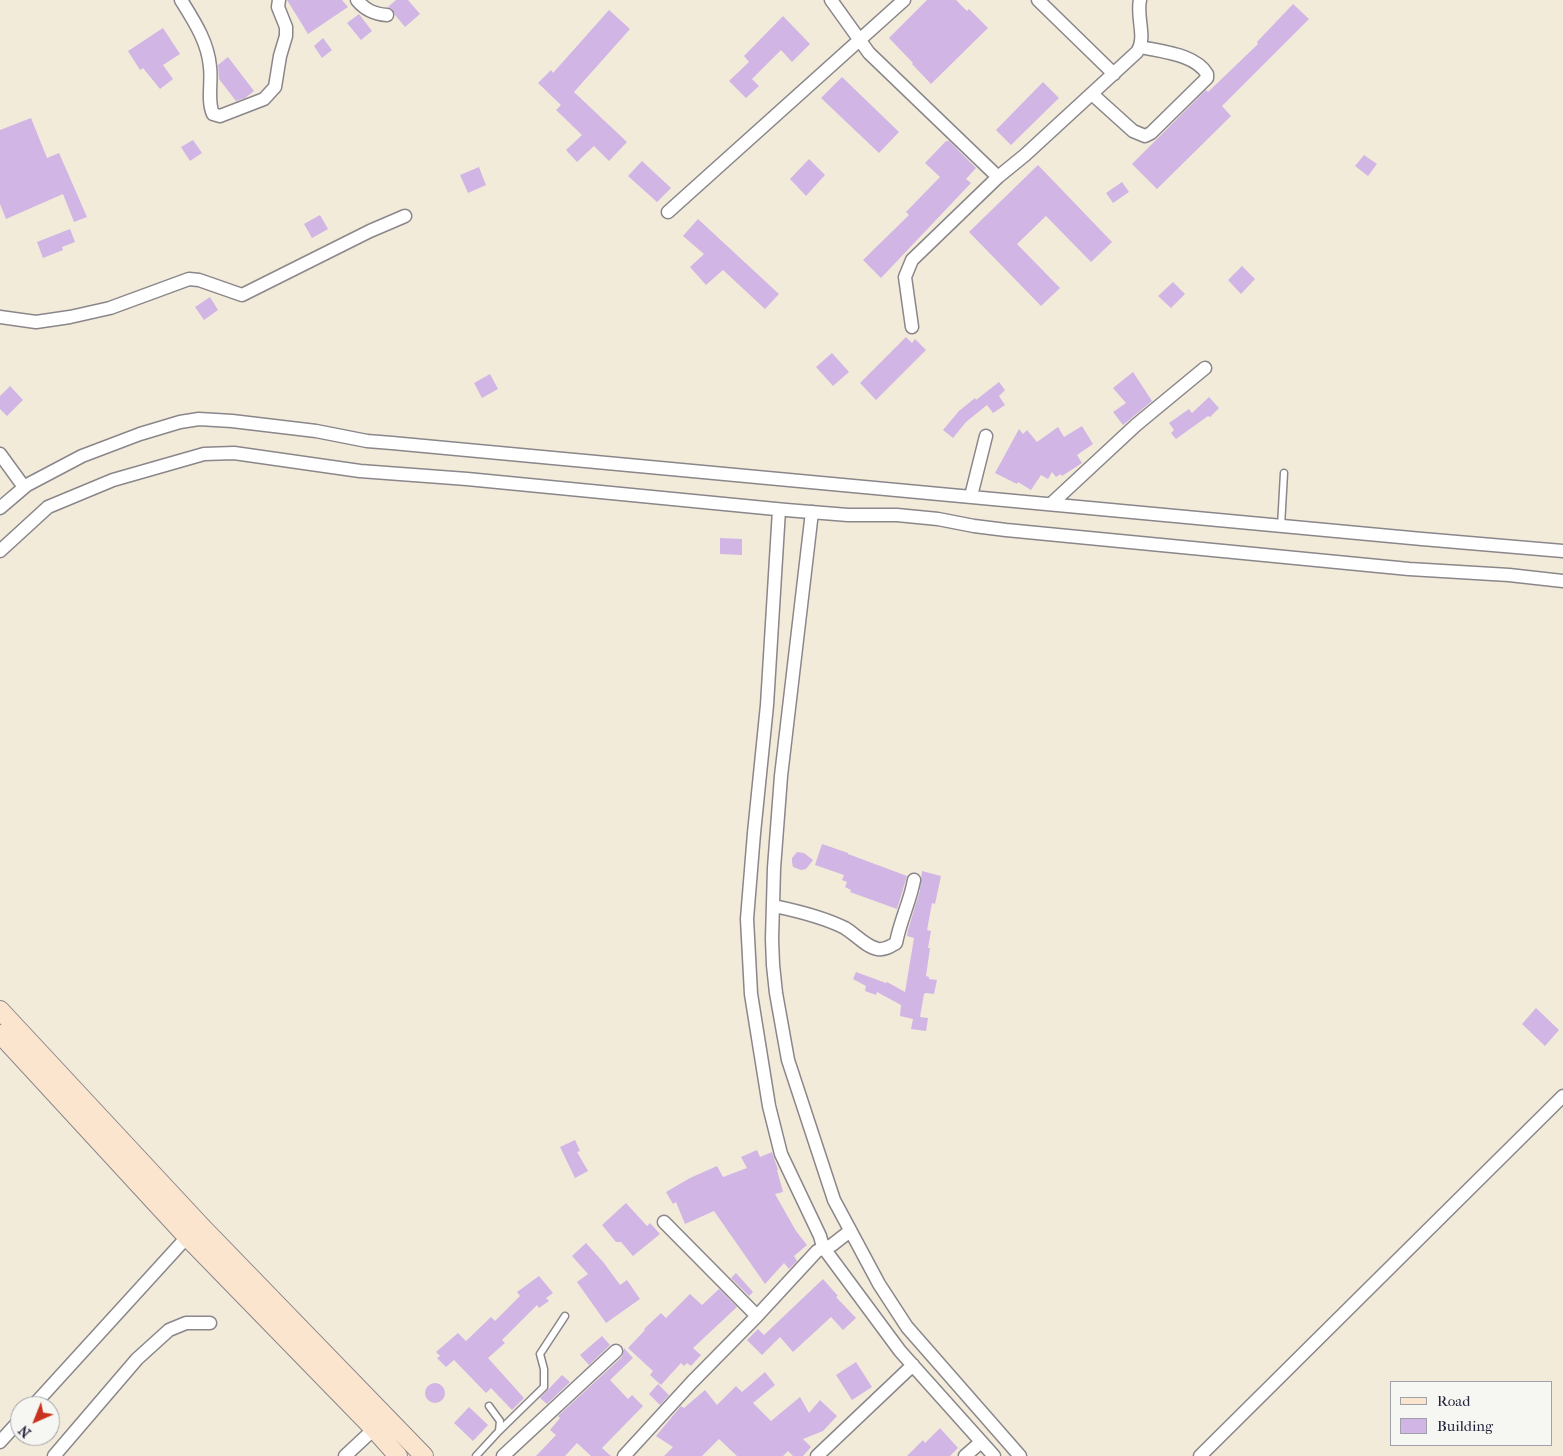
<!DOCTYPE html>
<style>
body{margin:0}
#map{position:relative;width:1563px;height:1456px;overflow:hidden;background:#f3ebda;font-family:"IM FELL French Canon",serif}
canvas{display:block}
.legend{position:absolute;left:1390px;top:1381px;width:162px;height:65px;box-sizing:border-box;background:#f6f6f2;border:1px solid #a1a1a9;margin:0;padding:6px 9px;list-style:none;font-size:15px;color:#22223b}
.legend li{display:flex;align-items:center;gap:10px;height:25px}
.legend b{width:25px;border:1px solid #a1a1a9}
.north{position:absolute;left:10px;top:1396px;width:50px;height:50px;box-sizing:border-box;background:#f6f6f2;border:1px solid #a1a1a9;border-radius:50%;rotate:224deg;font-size:14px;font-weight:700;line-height:20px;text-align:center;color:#22223b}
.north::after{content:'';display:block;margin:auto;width:18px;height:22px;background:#c8321e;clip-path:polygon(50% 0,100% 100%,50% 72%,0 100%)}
</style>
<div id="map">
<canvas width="1563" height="1456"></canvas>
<ul class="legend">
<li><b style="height:6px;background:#fbe5cf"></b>Road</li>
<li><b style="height:14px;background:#d0b5e5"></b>Building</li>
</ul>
<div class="north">N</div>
</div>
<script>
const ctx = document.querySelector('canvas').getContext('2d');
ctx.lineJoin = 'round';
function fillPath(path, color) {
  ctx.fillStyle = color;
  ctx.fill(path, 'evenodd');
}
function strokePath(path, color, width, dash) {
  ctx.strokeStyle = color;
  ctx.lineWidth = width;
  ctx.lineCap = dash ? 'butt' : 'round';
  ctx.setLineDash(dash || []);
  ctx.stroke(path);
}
fillPath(new Path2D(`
 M287,0H342L348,7L308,34Z
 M396,0H408L420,14L405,27L395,15L392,9L388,7Z
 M927,0H956L967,11L969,9L988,28L931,84L912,64L913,63L889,38Z
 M1293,4L1309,19L1222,106L1231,116L1157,189L1132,164L1206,90L1208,92L1258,44L1257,42Z
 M609,10L630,29L574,92L627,142L609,161L594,146L577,162L566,150L582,135L556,110L561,105L538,83L551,70L553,73Z
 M359,14L372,31L361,40L347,23Z
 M783,16L810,44L792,62L781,50L752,79L759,86L746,98L729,81L749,62L744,56Z
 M163,28L180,54L163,65L173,79L160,89L143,68L140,70L128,51Z
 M323,38L332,50L322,58L314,46Z
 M228,57L254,91L245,98L236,101L219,79L218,65Z
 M842,77L899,132L879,153L821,98Z
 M1043,82L1059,98L1011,145L996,130Z
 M31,118L47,158L59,153L87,217L74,222L63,194L6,219L0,204V130Z
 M193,140L202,153L190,161L181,147Z
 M946,141H949L976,168L966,179L971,183L881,278L863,260L909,215L906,212L940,177L925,163Z
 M1364,155L1377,164L1368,176L1355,166Z
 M809,159L825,175L806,196L790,179Z
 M642,161L671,188L657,202L628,176Z
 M1038,165L1112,242L1091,262L1046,216L1017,244L1060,288L1041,306L969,232Z
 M479,167L486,185L468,193L460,175Z
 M1122,182L1129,192L1113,203L1106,193Z
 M320,215L328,229L312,238L304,224Z
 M698,219L779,294L765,309L723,270L706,285L690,267L704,254L683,236Z
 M70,229L75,242L62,247L63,250L43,258L37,242Z
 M1242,266L1255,279L1241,294L1228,280Z
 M1173,282L1185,294L1171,308L1158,296Z
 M210,297L218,310L204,320L195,307Z
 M906,337L912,343L915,339L926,350L876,400L860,383Z
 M832,353L849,372L833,386L816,367Z
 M1133,372L1152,401L1123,425L1113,412L1126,403L1113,388Z
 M490,374L498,389L482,398L474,383Z
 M999,382L1005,390L999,396L1005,405L993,413L987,405L966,422L953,438L943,430L959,411L975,398L976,400Z
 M10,386L23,400L7,416L0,409V396Z
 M1209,397L1219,408L1210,417L1208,416L1176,439L1171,433L1174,430L1169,423L1189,409L1192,413Z
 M1082,426L1093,444L1077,455L1082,463L1062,476L1061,474L1056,477L1052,472L1048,479L1041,475L1031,490L1018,482L1017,484L995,473L1019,429L1023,434L1027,430L1037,442L1058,427L1064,437Z
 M720,538L742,539V555L720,554Z
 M822,844L848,853V854L907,876L897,909L850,892L851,890L845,887L847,882L842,880L844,875L815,865Z
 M797,852L804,853L813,860L806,869L801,870L793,867L792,862V858Z
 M922,871L941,876L935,904L932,903L927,930L931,931L928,948H930L926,976L929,977V979L937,980L934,994L926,993L924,994L920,1017L928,1018L926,1031L911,1029L913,1019L900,1016L901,1005L877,992L876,995L865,991L866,986L853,979L856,972L886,983L887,982L905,992L914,938L907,936L908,930L920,890Z
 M1536,1008L1559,1030L1545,1046L1522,1024Z
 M575,1140L580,1151L577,1152L588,1171L575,1178L560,1147Z
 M757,1150L760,1157L772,1152L778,1170H777L783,1192L775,1194L796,1231L807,1245L794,1256L797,1261L789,1269L784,1263L765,1284L714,1211L685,1224L676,1202L673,1204L666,1192L690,1178L717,1166L723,1177L747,1168L741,1157Z
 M626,1203L647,1226L650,1223L660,1234L633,1256L621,1242H616L602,1225Z
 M586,1243L604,1263L620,1285L627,1280L640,1299L606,1323L577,1282L588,1274L572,1256Z
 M736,1273L753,1292L749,1296L731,1278Z
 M539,1276L553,1293L546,1298L549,1301L539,1308L537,1305L502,1340L505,1343L488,1358L524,1398L512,1410L491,1388L486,1393L454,1360L446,1367L437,1358L440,1356L436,1352L458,1333L466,1341L491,1317L495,1321L520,1296L517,1292Z
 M823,1279L838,1296L836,1297L856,1318L843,1330L831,1317L793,1352L780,1337L762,1355L747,1340L758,1329L764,1335Z
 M719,1289L737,1307L693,1348L701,1355L691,1366L687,1363L684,1366L681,1363L661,1385L650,1375L653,1371L628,1348L645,1330L644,1329L661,1313L666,1318L690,1294L702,1305Z
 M602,1336L610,1345L589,1365L580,1355Z
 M624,1348L633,1358L610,1380L628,1399L632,1395L643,1406L602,1448L611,1456H591L577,1443L565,1456H536L556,1435L550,1430L560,1418L558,1416L622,1357Z
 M856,1362L872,1387L852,1400L836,1375Z
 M765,1372L775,1385L753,1403L771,1421L800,1397L809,1413L820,1400L837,1416L823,1431L803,1439L811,1447L803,1456H793L788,1451L783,1456H737L719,1439L702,1456H664L673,1447L656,1436L681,1406L684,1408L705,1390L717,1405L736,1386L742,1392Z
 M562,1375L570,1382L547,1404L540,1398Z
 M425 1393a10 10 0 1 1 20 0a10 10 0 1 1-20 0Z
 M658,1384L669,1395L660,1405L649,1394Z
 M469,1407L488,1425L473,1441L454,1423Z
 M940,1428L958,1448L950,1456H907L923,1440L925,1443Z`), '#d0b5e5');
const lane = new Path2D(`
 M1281,526L1284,473
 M499,1431L544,1387V1369L540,1354L565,1316
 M476,1456L499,1431L500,1421L489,1406`);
const street = new Path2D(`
 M181,0C194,21 208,42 210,67C212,82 207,101 213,114L220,116L264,99L275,87L280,56L286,36V27L278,7L279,0
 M357,0C365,10 374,14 387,15
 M831,0L869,53L998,177L1025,155L1137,52C1147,38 1136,17 1140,0
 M1038,0L1114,74
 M1092,94L1133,131L1145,136L1151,133L1207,78V74C1195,54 1162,52 1141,47
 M668,212L904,0
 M0,317L36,322L70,317L110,308L189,279L199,280L242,295L370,231L405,216
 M912,327L905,277L912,260L998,177
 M0,454L24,487
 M971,496L986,436
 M1051,504L1136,425L1205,368
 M0,508L27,485L82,456L140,434L180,422L199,419L232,421L316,431L367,441L392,443L1422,539L1563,551
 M779,510L767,705L754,833L747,919L751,994L769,1106L781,1154L820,1236L823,1247L900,1351L994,1456
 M812,512L781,776L774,868L772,939L773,965L776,993L788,1060L834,1200L879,1284L907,1327L1020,1456
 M0,551L48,507L113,480L204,454L234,453L360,471L467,479L786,510L848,515H897L938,519L974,526L1006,530L1409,569L1509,575L1563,581
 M774,906C798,911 823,917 845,928C855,934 866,947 878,949C885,950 891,946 896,943C900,921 910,902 914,880
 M664,1222L757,1316
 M33,1406L187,1237
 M0,1442L20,1420
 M54,1456L137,1359L169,1330L186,1323H210
 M345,1456L374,1429
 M503,1456L616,1351
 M624,1456L692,1382L757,1316L817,1251L832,1245L850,1231
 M817,1456L913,1365
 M965,1456L981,1442
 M1200,1456L1563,1096`);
const secondary = new Path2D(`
 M0,1010L201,1226L424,1456
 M0,1034L187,1237L374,1429L398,1456`);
strokePath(lane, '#8a868a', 9);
strokePath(street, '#8a868a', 15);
strokePath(secondary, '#8a868a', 20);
strokePath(lane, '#fff', 6);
strokePath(street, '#fff', 12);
strokePath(secondary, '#fbe5cf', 18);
</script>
